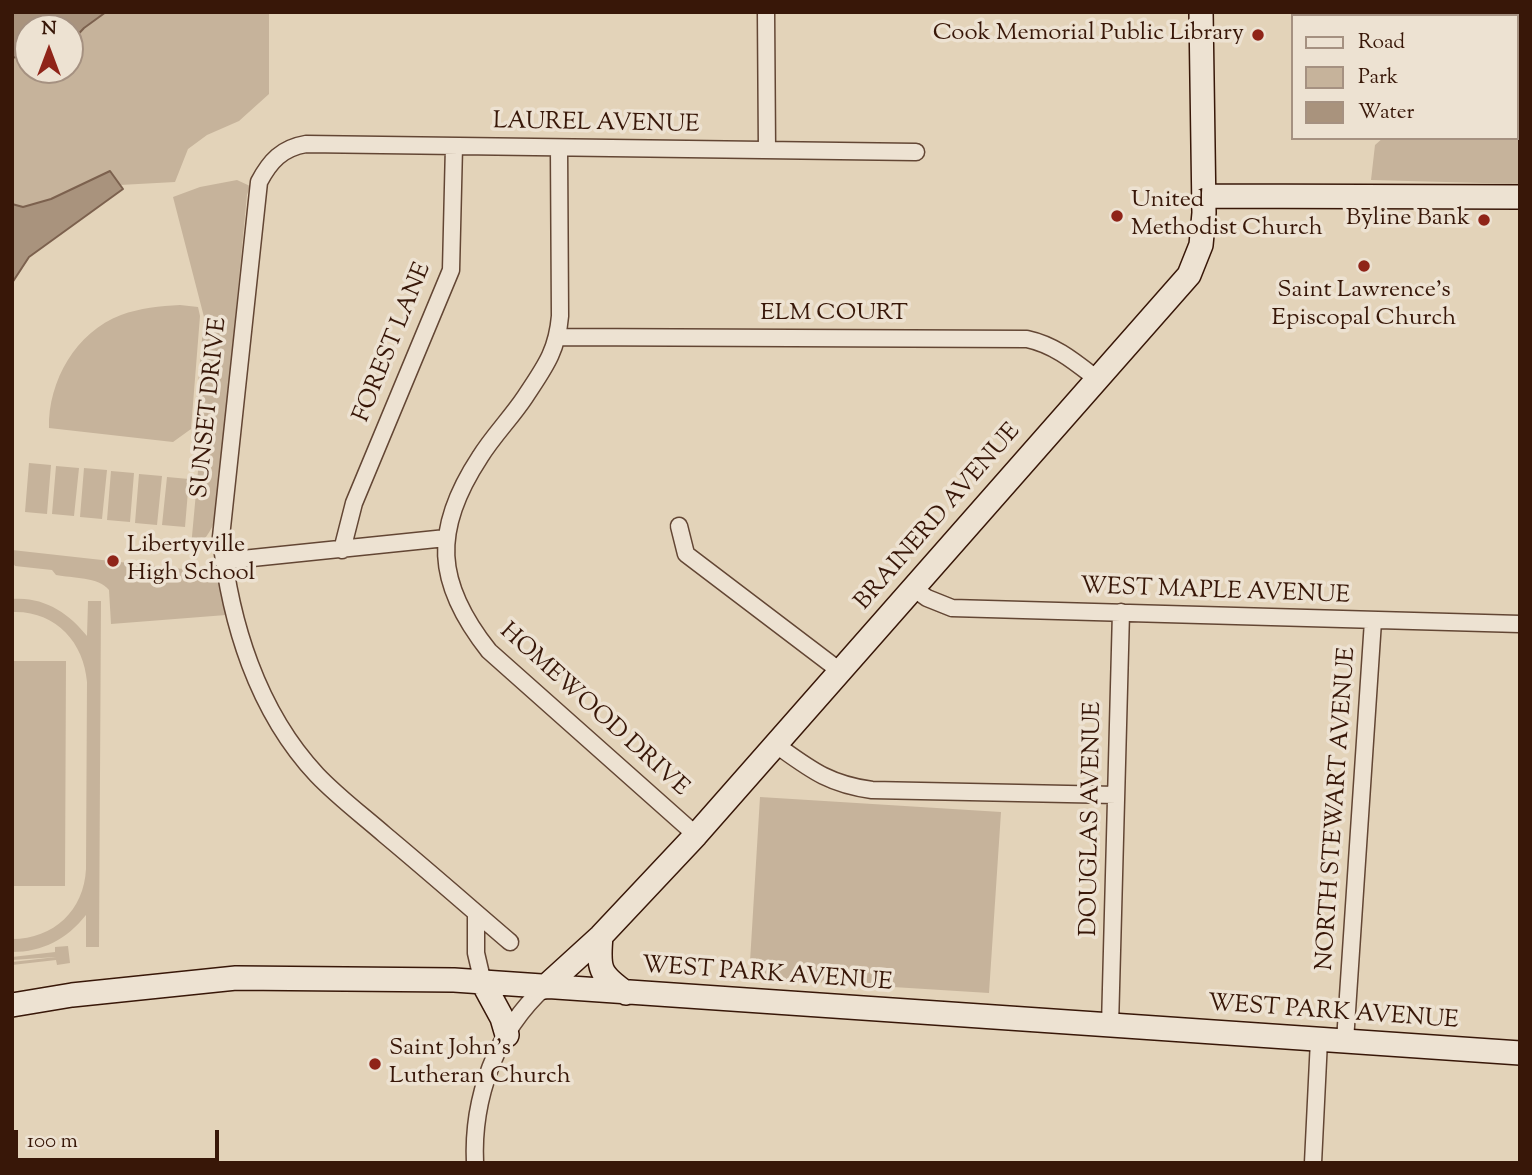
<!DOCTYPE html>
<style>
body{margin:0}
#map{position:relative;width:1532px;height:1175px;overflow:hidden;background:#e3d3b9;font-family:"Sorts Mill Goudy",serif}
canvas{display:block}
.frame{position:absolute;inset:0;border:14px solid #381708;pointer-events:none}
.legend{position:absolute;left:1291px;top:14px;width:228px;height:126px;box-sizing:border-box;background:#ede2d2;border:2px solid #a59181;margin:0;padding:9px 12px;list-style:none;font-size:21px;color:#381708}
.legend li{display:flex;align-items:center;gap:14px;height:35px}
.legend b{width:35px;border:2px solid #a59181}
.north{position:absolute;left:14px;top:14px;width:70px;height:70px;box-sizing:border-box;background:#ede2d2;border:2px solid #a59181;border-radius:50%;rotate:0deg;font-size:19px;font-weight:700;line-height:28px;text-align:center;color:#381708}
.north::after{content:'';display:block;margin:auto;width:24px;height:32px;background:#8f2418;clip-path:polygon(50% 0,100% 100%,50% 72%,0 100%)}
.scale{position:absolute;left:14px;top:1130px;width:205px;height:32px;box-sizing:border-box;border:4px solid #381708;border-top:0;padding-left:9px;font-size:21px;line-height:24px;white-space:nowrap;color:#381708;-webkit-text-stroke:5px #ede2d2;paint-order:stroke}
</style>
<div id="map">
<canvas width="1532" height="1175"></canvas>
<div class="frame"></div>
<ul class="legend">
<li><b style="height:9px;background:#ede2d2"></b>Road</li>
<li><b style="height:19px;background:#c6b39b"></b>Park</li>
<li><b style="height:19px;background:#a9937d"></b>Water</li>
</ul>
<div class="north">N</div>
<div class="scale">100 m</div>
</div>
<script>
const ctx = document.querySelector('canvas').getContext('2d');
ctx.lineJoin = 'round';
function fillPath(path, color) {
  ctx.fillStyle = color;
  ctx.fill(path, 'evenodd');
}
function strokePath(path, color, width, dash) {
  ctx.strokeStyle = color;
  ctx.lineWidth = width;
  ctx.lineCap = dash ? 'butt' : 'round';
  ctx.setLineDash(dash || []);
  ctx.stroke(path);
}
function write(font, color, halo, rows, align = 'center') {
  ctx.font = font + ' "Sorts Mill Goudy",serif';
  ctx.lineWidth = 7;
  ctx.setLineDash([]);
  ctx.textBaseline = 'middle';
  ctx.strokeStyle = halo;
  ctx.fillStyle = color;
  for (const [text, x, y, turn = 0] of rows) {
    ctx.save();
    ctx.translate(x, y);
    ctx.rotate((+turn || 0) * Math.PI / 180);
    ctx.textAlign = isNaN(turn) ? turn : align;
    if (halo) ctx.strokeText(text, 0, 0);
    ctx.fillText(text, 0, 0);
    ctx.restore();
  }
}
fillPath(new Path2D(`
 M106,12H269V94L239,121L207,135L188,149L175,182L120,185L110,171L51,199L23,207L12,204V58L28,54V70H70V43L84,28Z
 M1348,12H1520V184L1371,180L1375,145L1383,138H1516V16H1348Z
 M237,180L250,186L247,195L216,518C210,532 205,543 191,547L199,460L193,441L204,317L173,197L200,187Z
 M180,305L198,307L200,316L191,429L173,442L49,428C48,381 76,332 121,315C140,308 160,306 180,305Z
 M29,463L51,465L47,514L25,512Z
 M56,466L79,468L74,516L52,514Z
 M84,468L107,470L102,519L80,517Z
 M111,471L134,473L130,522L107,520Z
 M139,474L162,476L157,525L135,523Z
 M167,477L189,479L185,527L162,525Z
 M12,550L210,572L219,577L226,615L111,624L109,590C99,577 72,578 56,575L52,570L15,566L12,561Z
 M12,599C43,596 69,613 87,636L88,601H101L99,947H86V915C67,939 43,952 12,952V939C54,939 84,910 86,869L87,682C84,642 55,610 12,612Z
 M12,661H66L65,886H12Z
 M760,797L1001,812L989,993L749,978Z
 M68,946L70,963L57,965L56,960L12,965V962L56,957L12,960V957L55,952V947Z`), '#c6b39b');
const water = new Path2D(`
 M12,12H106L84,28L70,43V28H28V54L12,58Z
 M110,171L123,189L29,257L12,283V204L23,207L51,199Z`);
fillPath(water, '#a9937d');
strokePath(water, '#7c614e', 2);
const street = new Path2D(`
 M766,12L767,150
 M559,148L560,316C557,352 544,368 525,397C511,418 493,436 480,457C432,530 435,583 489,651L696,835
 M558,337L1027,339C1055,345 1075,362 1097,379
 M679,526L686,554L840,671
 M342,550L354,503L451,270L454,146
 M223,561L446,538
 M913,588L927,598L952,608L1520,624
 M775,744C810,769 828,784 872,790L1116,795
 M476,913V953L483,983
 M510,942C468,906 427,870 385,835C362,815 338,797 317,775C257,711 230,622 221,537L259,182C270,161 282,148 306,144L916,152
 M1110,1026L1121,612
 M1345,1041L1373,621
 M475,1163C472,1098 496,1031 545,987
 M1313,1163L1319,1040`);
const secondary = new Path2D(`
 M1204,196L1520,197
 M601,936C598,969 599,974 626,993
 M483,983L502,1018L507,1035
 M545,987L601,936L696,835L1189,275L1201,245L1204,213L1201,12
 M12,1005L72,995L236,978L454,980L1520,1053`);
strokePath(street, '#634634', 19);
strokePath(secondary, '#381708', 26);
strokePath(street, '#ede2d2', 16);
strokePath(secondary, '#ede2d2', 23);
for (const [x, y, r, color] of [
 [1258,35,7,"#8f2418"],
 [1117,216,7,"#8f2418"],
 [1484,220,7,"#8f2418"],
 [1364,266,7,"#8f2418"],
 [113,561,7,"#8f2418"],
 [375,1064,7,"#8f2418"]
]) {
  const dot = new Path2D();
  dot.arc(x, y, r, 0, 2 * Math.PI);
  ctx.fillStyle = color;
  ctx.fill(dot);
  strokePath(dot, '#ede2d2', 2.5);
}
write('24px', '#381708', '#ede2d2', [
 ["Cook Memorial Public Library",1244,35,"right"],
 ["United",1131,202],
 ["Methodist Church",1131,230],
 ["Byline Bank",1470,220,"right"],
 ["Saint Lawrence's",1364,292,"center"],
 ["Episcopal Church",1364,320,"center"],
 ["Libertyville",127,547],
 ["High School",127,575],
 ["Saint John's",389,1050],
 ["Lutheran Church",389,1078]
], 'left');
write('24px', '#381708', '#ede2d2', [
 ["LAUREL AVENUE",596,125,1],
 ["ELM COURT",834,315],
 ["FOREST LANE",394,343,-68],
 ["SUNSET DRIVE",211,408,-84],
 ["BRAINERD AVENUE",939,518,-49],
 ["WEST MAPLE AVENUE",1215,593,2],
 ["HOMEWOOD DRIVE",593,711,42],
 ["NORTH STEWART AVENUE",1338,809,-86],
 ["DOUGLAS AVENUE",1093,819,-89],
 ["WEST PARK AVENUE",767,976,4],
 ["WEST PARK AVENUE",1333,1014,4]
]);
</script>
